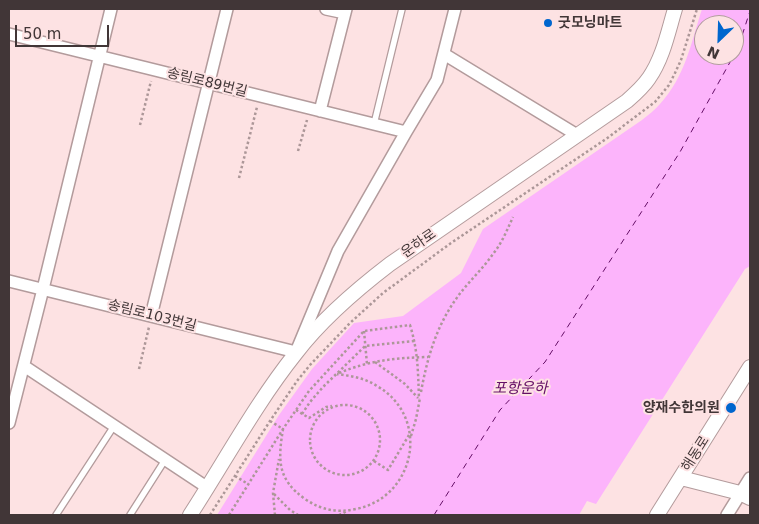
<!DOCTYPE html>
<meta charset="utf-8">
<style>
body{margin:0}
#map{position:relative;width:759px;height:524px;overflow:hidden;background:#fde2e3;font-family:"DejaVu Sans",sans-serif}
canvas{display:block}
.frame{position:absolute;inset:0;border:10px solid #413637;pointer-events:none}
.north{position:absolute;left:694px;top:15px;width:50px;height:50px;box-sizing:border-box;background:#fde2e3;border:1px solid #b29d9e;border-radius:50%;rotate:204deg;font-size:14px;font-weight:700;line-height:20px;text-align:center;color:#413637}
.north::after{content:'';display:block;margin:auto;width:18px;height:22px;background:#0066ce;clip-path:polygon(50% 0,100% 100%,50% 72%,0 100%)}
.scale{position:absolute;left:15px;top:25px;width:94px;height:22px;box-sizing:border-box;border:2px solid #413637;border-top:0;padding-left:6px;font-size:15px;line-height:18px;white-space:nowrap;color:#413637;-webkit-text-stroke:4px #fde2e3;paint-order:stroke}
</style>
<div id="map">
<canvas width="759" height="524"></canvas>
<div class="frame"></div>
<div class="north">N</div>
<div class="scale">50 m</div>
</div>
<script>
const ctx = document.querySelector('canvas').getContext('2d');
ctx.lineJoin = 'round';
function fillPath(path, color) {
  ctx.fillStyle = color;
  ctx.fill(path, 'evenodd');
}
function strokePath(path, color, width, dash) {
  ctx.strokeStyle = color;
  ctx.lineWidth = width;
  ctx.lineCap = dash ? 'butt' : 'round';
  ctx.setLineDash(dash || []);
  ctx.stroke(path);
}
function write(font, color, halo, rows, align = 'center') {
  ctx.font = font + ' "DejaVu Sans","Noto Sans KR",sans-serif';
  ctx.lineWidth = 4;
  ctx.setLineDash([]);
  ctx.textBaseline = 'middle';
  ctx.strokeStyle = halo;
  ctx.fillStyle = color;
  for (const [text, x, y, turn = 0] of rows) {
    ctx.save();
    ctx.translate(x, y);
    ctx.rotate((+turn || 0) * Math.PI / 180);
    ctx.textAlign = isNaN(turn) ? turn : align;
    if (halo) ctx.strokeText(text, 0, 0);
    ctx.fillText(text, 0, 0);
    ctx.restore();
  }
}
fillPath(new Path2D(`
 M702,9H750V266L745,269L596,504L587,501L579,515H217L279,415L312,369L354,323L403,316L461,273L483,229L642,120C648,115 655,110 660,104C685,77 691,43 702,9ZM704,25H734V55H704Z`), '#fcb4fb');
strokePath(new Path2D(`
 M734,55L738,48L750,11
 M434,515L500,410L545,362L680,152L734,55`), '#650f66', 1, [6, 5]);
const service = new Path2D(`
 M374,124L402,9
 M56,515L114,426
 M130,515L165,460`);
const minor = new Path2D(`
 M326,9L345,13
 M9,34L406,132
 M444,54L577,135
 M320,111L346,9
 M9,281L296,352L338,251L406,132L437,80L455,9
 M151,316L227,9
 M24,366L208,488
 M9,423L43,289L111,9
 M727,515L750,478`);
const tertiary = new Path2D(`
 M681,478L740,493L750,498
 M190,515C225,461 256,403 296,353C322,319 356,290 390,264L627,101C635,94 643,87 649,78C663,58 668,32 675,9
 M657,515L750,367`);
strokePath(service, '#b39b9c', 8);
strokePath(minor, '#b39b9c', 14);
strokePath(tertiary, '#b39b9c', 16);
strokePath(new Path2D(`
 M140,125L151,81
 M298,151L307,120
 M239,178L257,107
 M364,331L367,364
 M375,362L405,384L418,398
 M139,369L149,327
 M339,373C371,360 395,358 428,357
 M421,392C427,359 436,327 456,299C467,283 482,270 493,254C502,243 507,230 513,217
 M310 440a35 35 0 1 1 70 0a35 35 0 1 1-70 0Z
 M296,410L309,418L326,407L332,406
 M302,414L310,402L323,387L365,346L415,341
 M270,421L283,429C278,460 277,479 305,499C321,510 337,513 356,509C416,497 431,417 377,386C365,378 351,376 337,374
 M411,436L416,419L420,398
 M374,461L388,470L409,435
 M235,476L248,484
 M274,494L290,510L298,515
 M210,515L270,421L297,381L310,365L350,323L383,293L451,243L606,139L655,102L669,85L675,73L681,60L697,9
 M229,515L283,429L309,391L364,331L410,325C418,351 418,371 419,399
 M275,515L273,493L279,459
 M339,515L347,511`), '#ac9798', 2.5, [2.5, 2.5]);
strokePath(service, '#fff', 5.5);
strokePath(minor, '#fff', 11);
strokePath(tertiary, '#fff', 14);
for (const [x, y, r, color] of [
 [548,23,5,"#0066ce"],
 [731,408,6,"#0066ce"]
]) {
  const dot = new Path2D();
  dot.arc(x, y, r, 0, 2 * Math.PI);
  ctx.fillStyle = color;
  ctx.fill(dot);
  strokePath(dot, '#fde2e3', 2);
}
write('bold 14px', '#413637', '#fde2e3', [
 ["굿모닝마트",558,23],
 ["양재수한의원",720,408,"right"]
], 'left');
write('14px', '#413637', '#fde2e3', [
 ["송림로89번길",207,83,14],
 ["운하로",419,244,-35],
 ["송림로103번길",152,316,14],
 ["해동로",696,454,-58]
]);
write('italic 15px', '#650f66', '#fde2e3', [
 ["포항운하",520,389]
]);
</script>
